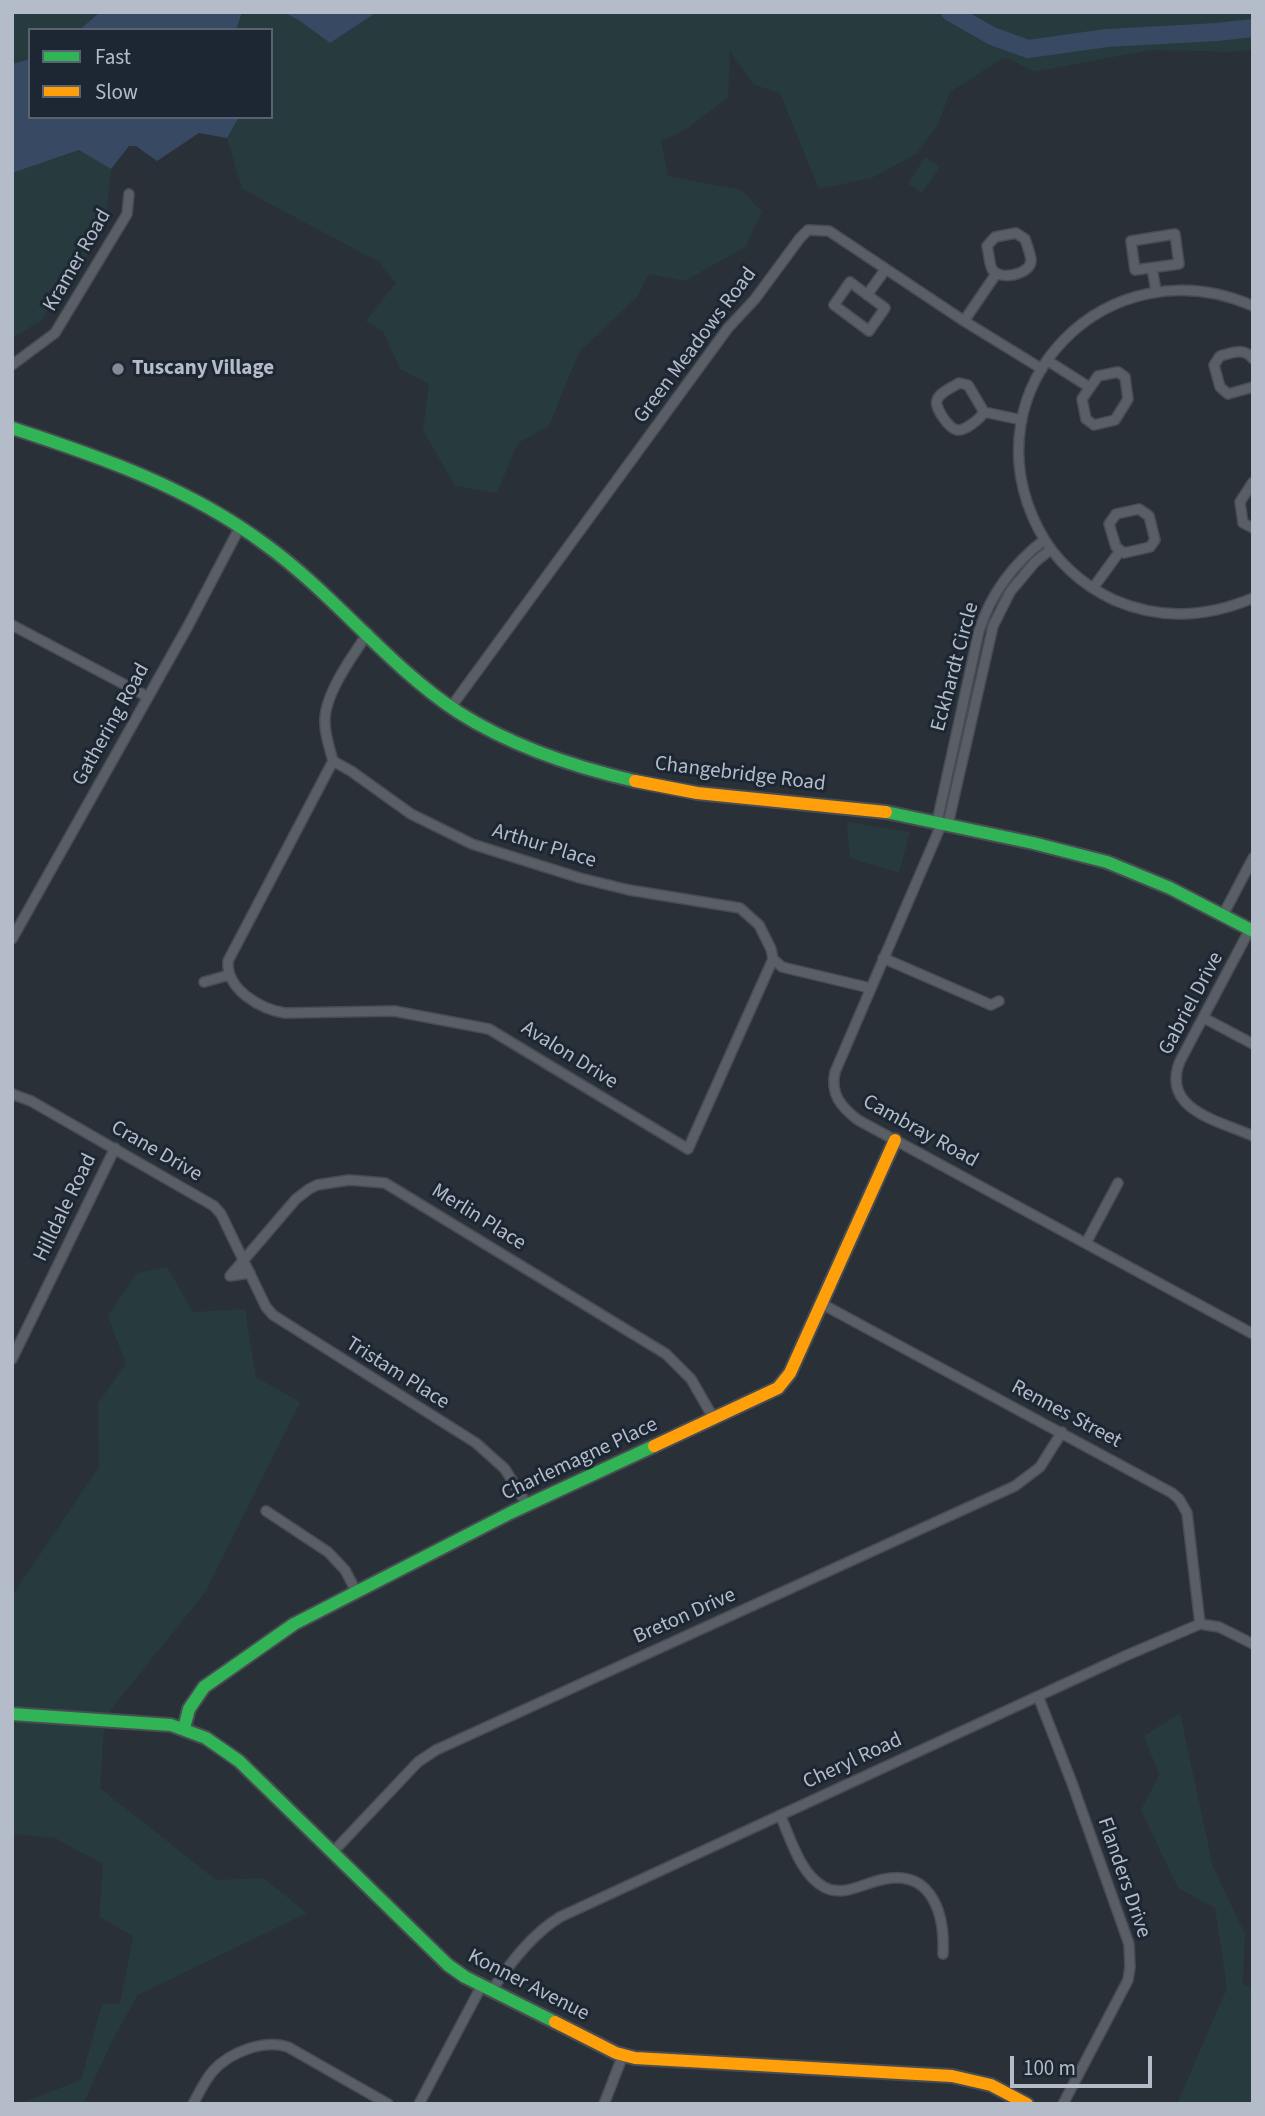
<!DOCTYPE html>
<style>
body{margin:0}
#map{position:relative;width:1265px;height:2116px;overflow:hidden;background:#2a3038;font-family:"Source Sans 3",sans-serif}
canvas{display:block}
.frame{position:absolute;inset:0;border:14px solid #b4bcc9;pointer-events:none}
.legend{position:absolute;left:28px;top:28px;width:245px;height:91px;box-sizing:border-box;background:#1d2633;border:2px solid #59626f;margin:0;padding:9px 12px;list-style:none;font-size:21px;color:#b4bcc9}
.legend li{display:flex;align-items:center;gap:14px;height:35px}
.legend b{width:35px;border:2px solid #59626f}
.scale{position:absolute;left:1010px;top:2056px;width:142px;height:32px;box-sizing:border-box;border:4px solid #b4bcc9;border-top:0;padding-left:9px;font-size:21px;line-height:24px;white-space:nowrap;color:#b4bcc9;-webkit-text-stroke:5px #1d2633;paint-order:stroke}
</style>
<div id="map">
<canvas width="1265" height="2116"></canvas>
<div class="frame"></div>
<ul class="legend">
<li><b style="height:9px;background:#30b455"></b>Fast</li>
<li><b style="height:9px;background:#ff9f0a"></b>Slow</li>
</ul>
<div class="scale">100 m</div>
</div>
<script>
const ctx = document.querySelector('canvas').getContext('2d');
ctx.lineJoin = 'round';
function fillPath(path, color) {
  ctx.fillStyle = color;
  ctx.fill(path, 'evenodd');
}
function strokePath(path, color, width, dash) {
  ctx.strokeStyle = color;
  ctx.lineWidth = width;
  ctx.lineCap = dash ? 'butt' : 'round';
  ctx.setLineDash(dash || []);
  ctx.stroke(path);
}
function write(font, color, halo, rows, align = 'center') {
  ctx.font = font + ' "Source Sans 3",sans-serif';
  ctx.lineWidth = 6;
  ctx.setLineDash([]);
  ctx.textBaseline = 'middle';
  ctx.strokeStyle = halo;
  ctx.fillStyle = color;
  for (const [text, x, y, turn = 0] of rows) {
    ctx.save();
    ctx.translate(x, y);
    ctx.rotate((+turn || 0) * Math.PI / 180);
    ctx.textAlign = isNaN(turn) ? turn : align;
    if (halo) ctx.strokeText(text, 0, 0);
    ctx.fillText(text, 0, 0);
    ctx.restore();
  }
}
fillPath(new Path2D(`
 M12,12H100L79,30H30V59L12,64Z
 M242,12H282L297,19L330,43L377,12H1253V49L1234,52L1151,50L1034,72L1010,59L1003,58L950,92L938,125L916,154L872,178L819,189L780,93L754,85L730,51L728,97L687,129L661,141L668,176L742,190L762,212L745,247L685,281L648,274L638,296L579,352L549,426L518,443L497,493L455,486L423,430L429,384L400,369L383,331L366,321L396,283L379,262L242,189L227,138L239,117H271V30H236Z
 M80,150L111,169L105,226L79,269L69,271L42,320L16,336L12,334V173Z
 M925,157L940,167L922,193L908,184Z
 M847,822L910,832L899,873L850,858Z
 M167,1267L193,1312L245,1309L256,1377L300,1402L204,1594L105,1717L100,1788L216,1880L263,1878L307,1913L138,1995L114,2037L83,2104H18L81,2080L102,2004H120L133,1936L99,1917L103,1864L55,1838L12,1834V1596L99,1467L98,1403L126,1364L108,1316L137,1273Z
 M1180,1713L1213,1867L1245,1934L1243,1984L1253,1990V2104H1177L1227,1988L1215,1908L1178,1888L1141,1810L1159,1775L1144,1736Z`), '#273a3e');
fillPath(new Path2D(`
 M100,12H242L236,30H79Z
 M282,12H377L330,43L297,19Z
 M30,59V117H239L227,138L199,133L157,161L136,146H129L111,169L79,150L12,173V64Z`), '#384963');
strokePath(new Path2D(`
 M950,12L992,36L1028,49L1107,38L1217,32L1253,28`), '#384963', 18);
const street = new Path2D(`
 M1016,233L1025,239C1027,245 1031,255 1031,261C1030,275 998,281 992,269C989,263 989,253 987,246L995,237Z
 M1175,234L1179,264L1135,270L1131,241Z
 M1152,268L1156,291
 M850,282L885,308L869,331L834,305Z
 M867,295L885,270
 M1253,306C1108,242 966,386 1038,528C1054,560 1082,585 1114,600C1160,620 1208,617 1253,598
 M964,321L996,274
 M1253,359C1244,347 1232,353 1220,356L1214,365L1220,387L1228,394L1253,387
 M1048,361L1089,387
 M12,365L55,333L127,214L129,194
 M1118,372L1125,377L1128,399L1115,420L1094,425L1086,419L1082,399L1098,376Z
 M959,383L968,385L984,412C980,419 965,431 957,430C949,429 934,407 937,400C940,392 953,387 959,383Z
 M984,412L1022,420
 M1253,482L1240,502L1243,523L1253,528
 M1139,509L1149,516L1155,540L1150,547L1124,553L1116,547L1109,524L1116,514Z
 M1093,588L1120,551
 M12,625L148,697
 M368,633C353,655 323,696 325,723C325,736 330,749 333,761L351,771L411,814L472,844L580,878L629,890L740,908L759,925L771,949L773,959L782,967L870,988
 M451,707L728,328L755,299L800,238L808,230L829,231L964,321L1042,369
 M333,761L228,961C226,990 261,1009 285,1013L394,1011L489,1029L688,1149L773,959
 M937,822L979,631C991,593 1013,564 1044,540
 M942,823L835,1072C830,1094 841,1107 858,1120L1253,1334
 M948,824L993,626L1010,592L1035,562L1051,549
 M1223,915L1253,858
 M1250,929L1180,1061C1160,1110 1220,1121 1253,1136
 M12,939L188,626L240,527
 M883,958L991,1005L999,1001
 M204,982L229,975
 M1204,1018L1253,1044
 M12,1094L31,1101L214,1206L221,1214L266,1307L273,1315L476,1443L505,1469L527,1505
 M1086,1243L1118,1183
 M250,1273L230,1276L296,1199L309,1189L317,1185L349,1180L385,1183L666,1354L691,1379L714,1419
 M822,1304L1172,1493L1179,1499L1187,1513L1200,1624
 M12,1359L115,1148
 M266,1511L328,1552L345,1570L356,1591
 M1038,1696L1072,1783L1129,1944L1130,1967L1128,1980L1063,2104
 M780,1815C791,1839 800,1874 824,1887C844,1898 865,1882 885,1879C933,1870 945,1916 943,1954
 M332,1853L418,1762L436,1750L1015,1486L1040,1467L1062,1432
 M492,1990C510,1963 532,1934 560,1917L1125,1656L1200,1624L1219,1627L1253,1644
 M193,2104C199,2093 205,2080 213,2071C230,2052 264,2039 288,2047L388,2104
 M419,2104L482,1985
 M604,2104L623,2055`);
const fast = new Path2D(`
 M12,428C101,457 190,488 266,545C335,595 387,665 458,712C511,746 574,767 635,781
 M886,812L1033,843L1107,862L1170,888L1253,931
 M12,1714L171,1725L206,1738L239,1761L448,1965L465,1977L555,2022
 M184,1728L189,1709L204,1687L294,1624L512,1512L654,1446`);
const slow = new Path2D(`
 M635,781L697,793L886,812
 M654,1446L778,1388L790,1373L895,1140
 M555,2022L616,2053L635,2058L952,2076L991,2085L1027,2104`);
strokePath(street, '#484c53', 12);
strokePath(fast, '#484c53', 16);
strokePath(slow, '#484c53', 16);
strokePath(street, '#5a5e66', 9);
strokePath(fast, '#30b455', 12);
strokePath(slow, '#ff9f0a', 12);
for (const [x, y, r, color] of [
 [118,369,7,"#848b96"]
]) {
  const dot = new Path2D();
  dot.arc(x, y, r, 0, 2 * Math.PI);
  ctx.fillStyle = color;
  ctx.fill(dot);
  strokePath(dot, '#1d2633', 2.5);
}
write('21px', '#b4bcc9', '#1d2633', [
 ["Kramer Road",78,261,-60],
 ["Green Meadows Road",696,346,-53],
 ["Eckhardt Circle",956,667,-75],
 ["Gathering Road",112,725,-61],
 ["Changebridge Road",740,775,7],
 ["Arthur Place",544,847,17],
 ["Gabriel Drive",1192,1004,-62],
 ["Avalon Drive",569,1056,32],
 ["Cambray Road",920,1132,29],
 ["Crane Drive",156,1152,30],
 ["Hilldale Road",66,1208,-64],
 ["Merlin Place",478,1218,32],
 ["Tristam Place",397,1374,32],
 ["Rennes Street",1066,1415,28],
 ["Charlemagne Place",580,1460,-25],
 ["Breton Drive",685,1617,-24],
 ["Cheryl Road",853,1762,-25],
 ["Flanders Drive",1123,1878,71],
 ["Konner Avenue",528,1986,27]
]);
write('bold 21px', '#b4bcc9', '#1d2633', [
 ["Tuscany Village",132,369]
], 'left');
</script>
